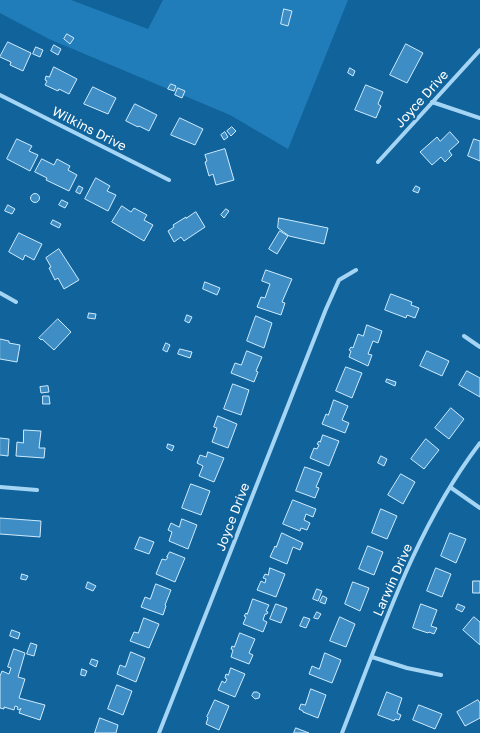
<!DOCTYPE html>
<style>
body{margin:0}
canvas{display:block;background:#11639b}
</style>
<canvas width="480" height="733"></canvas>
<script>
const ctx = document.querySelector('canvas').getContext('2d');
ctx.lineJoin = 'round';
function fillPath(path, color) {
  ctx.fillStyle = color;
  ctx.fill(path, 'evenodd');
}
function strokePath(path, color, width, dash) {
  ctx.strokeStyle = color;
  ctx.lineWidth = width;
  ctx.lineCap = dash ? 'butt' : 'round';
  ctx.setLineDash(dash || []);
  ctx.stroke(path);
}
function write(font, color, halo, rows, align = 'center') {
  ctx.font = font + ' "Golos Text",sans-serif';
  ctx.lineWidth = 4;
  ctx.setLineDash([]);
  ctx.textBaseline = 'middle';
  ctx.strokeStyle = halo;
  ctx.fillStyle = color;
  for (const [text, x, y, turn = 0] of rows) {
    ctx.save();
    ctx.translate(x, y);
    ctx.rotate((+turn || 0) * Math.PI / 180);
    ctx.textAlign = isNaN(turn) ? turn : align;
    if (halo) ctx.strokeText(text, 0, 0);
    ctx.fillText(text, 0, 0);
    ctx.restore();
  }
}
fillPath(new Path2D(`
 M0,0H71L148,29L163,0H348L288,149L230,115L49,39L0,13Z`), '#207db9');
const building = new Path2D(`
 M284,9L292,11L288,26L281,24Z
 M67,34L74,38L70,44L64,39Z
 M8,42L31,53L23,71L10,65L11,62L0,57Z
 M406,44L423,53L407,83L390,75Z
 M54,45L61,49L58,55L51,51Z
 M36,47L43,50L40,57L33,54Z
 M54,67L77,79L69,94L59,89L58,91L45,85L47,81L45,80L46,76L49,77Z
 M350,68L355,71L353,76L348,73Z
 M171,84L176,86L174,91L168,89Z
 M366,85L383,92L378,104L381,106L376,118L355,110Z
 M93,87L116,98L108,114L84,104Z
 M178,88L185,91L182,98L175,95Z
 M135,104L157,115L149,131L139,126L138,127L126,121Z
 M180,118L203,129L195,145L171,135Z
 M232,127L236,131L231,136L227,131Z
 M225,132L228,137L224,140L221,135Z
 M450,132L459,142L449,151L452,155L445,162L441,157L432,165L420,152L437,137L440,141Z
 M17,139L32,146L29,151L38,155L30,171L7,159Z
 M474,139L480,141V161L468,156Z
 M225,149L234,180L216,185L213,174L209,176L205,162L207,161L205,155Z
 M42,159L54,165L57,159L70,166L68,170L77,175L69,191L46,180L47,178L35,172Z
 M96,178L110,186L107,191L116,195L108,211L85,199Z
 M79,186L83,188L80,194L76,192Z
 M416,186L420,188L418,193L413,191Z
 M30.5 198a4.5 4.5 0 1 1 9 0a4.5 4.5 0 1 1-9 0Z
 M62,200L68,203L65,208L59,205Z
 M8,205L15,209L12,214L5,211Z
 M122,206L131,212L134,208L147,215L144,220L153,225L144,241L112,222Z
 M226,209L229,211L224,218L221,215Z
 M196,212L205,227L184,241L181,237L174,242L168,231L174,227L173,225L186,217V218Z
 M279,218L328,228L324,244L289,236L278,228Z
 M53,220L61,224L59,228L51,224Z
 M280,231L288,236L277,254L269,249Z
 M19,233L42,244L34,260L25,255L23,260L9,252Z
 M59,249L79,280L64,289L58,278L55,280L49,268L51,267L46,258Z
 M266,270L292,279L282,302L285,303L281,315L257,307L261,297L265,298L270,284L262,281Z
 M205,282L220,288L217,295L203,289Z
 M391,294L412,302L411,305L419,308L415,318L407,315L406,318L385,310Z
 M89,313L96,314L95,319L88,318Z
 M187,315L192,317L189,323L185,321Z
 M256,316L272,323L264,348L247,341Z
 M58,319L71,332L54,350L42,339L41,340L39,338Z
 M367,325L382,331L378,343L373,341L368,354L372,355L368,366L349,357L351,351L349,350L351,347L353,348L358,334L363,336Z
 M0,339L9,341V343L20,345L17,362L0,359Z
 M166,343L170,345L167,352L163,350Z
 M180,349L192,352L190,358L178,354Z
 M247,351L262,357L256,371L258,372L254,382L231,373L235,363L241,365Z
 M427,351L449,361L442,376L420,366Z
 M346,367L362,373L352,398L336,391Z
 M467,371L480,378V397L459,385Z
 M387,379L396,382L395,386L386,382Z
 M233,384L249,390L241,415L224,409Z
 M48,386L49,392L41,393L40,387Z
 M43,396H49L50,404H43Z
 M334,400L348,406L342,420L349,423L345,433L322,424L326,414L328,415Z
 M451,408L464,419L449,439L435,428Z
 M218,416L237,424L228,448L212,442L217,428L214,427Z
 M24,430L41,431L39,448H45L44,458L16,456L17,442L23,443Z
 M323,435L339,441L329,466L310,458L314,448L317,449L319,445L317,444L319,441L320,442Z
 M0,438L9,439L8,456L0,455Z
 M426,439L439,450L424,469L411,459Z
 M168,444L174,446L172,451L167,448Z
 M208,452L224,458L214,482L199,476L203,466L197,463L200,455L206,457Z
 M381,456L387,459L384,466L378,463Z
 M305,467L322,473L316,487L319,488L315,498L296,491Z
 M401,474L415,482L403,504L388,495Z
 M191,484L210,491L201,515L182,508Z
 M293,500L316,509L313,517L306,514L304,520L310,523L307,530L301,528L300,531L283,524Z
 M381,509L397,516L387,539L372,533Z
 M0,518L41,521L40,537L0,534Z
 M182,519L197,525L188,549L169,541L172,532L168,530L171,523L179,527Z
 M282,533L303,543L300,550L293,547L287,564L270,557L275,546L276,547Z
 M450,533L466,539L456,563L441,556Z
 M140,537L154,542L149,554L135,549Z
 M368,546L383,552L374,575L359,569Z
 M170,552L185,558L175,582L156,574L162,559L166,560L168,557H167Z
 M270,568L285,574L276,597L257,590L261,581L265,583L266,579L263,578L265,574L268,575Z
 M436,568L451,574L442,597L427,591Z
 M22,574L28,576L26,580L21,579Z
 M473,581H480V593H473Z
 M88,582L96,586L93,591L86,588Z
 M353,582L369,588L360,611L345,604Z
 M156,584L171,590L165,605L166,606L163,615L141,607L145,597L150,599Z
 M317,589L322,591L318,601L313,599Z
 M323,596L327,598L325,604L320,602Z
 M253,599L269,605L266,611L268,612L267,614H265L263,620L267,622L263,632L243,624L246,617L244,616L246,613L247,614Z
 M276,604L287,608L281,623L270,619Z
 M421,604L437,610L431,626L437,628L434,634L429,632L428,633L413,628Z
 M458,604L465,607L462,612L456,609Z
 M317,612L321,614L318,619L314,618Z
 M304,617L310,619L306,628L300,626Z
 M340,617L355,624L346,647L330,641Z
 M474,617L480,622V645L463,630Z
 M144,618L159,624L149,648L130,641L134,632L138,633Z
 M12,630L20,633L18,639L10,636Z
 M240,633L255,639L249,653L253,655L249,664L231,657L233,650L231,649L232,646L234,647Z
 M31,643L37,645L34,656L27,654Z
 M14,649L25,653L18,677L25,679L19,698L45,705L40,720L19,713L21,708L19,710L17,709L18,707L15,706L14,710L4,707V709L0,708V676L2,671L9,674L11,668L8,667Z
 M131,652L145,658L136,682L117,674L120,665L125,667Z
 M325,653L341,660L332,683L309,674L312,666L319,669Z
 M92,659L98,661L96,667L90,664Z
 M231,668L245,674L235,697L218,690L222,681L225,683L227,679L225,678L226,674L228,675Z
 M82,669L87,671L85,676L81,675Z
 M117,685L132,691L123,715L108,709Z
 M311,689L326,695L318,718L303,712V711L299,709L301,704L305,705Z
 M254,692H257L260,694L259,698L255,699L252,696Z
 M387,692L402,698L397,713L401,715L399,720L395,719L394,721L378,715Z
 M215,700L229,706L219,730L206,724L208,718L207,717Z
 M478,700L480,703V718L465,726L457,712Z
 M419,705L442,714L435,729L413,720Z
 M100,718L118,725L116,733H95Z
 M296,728L309,733H294Z`);
fillPath(building, '#3e8ec5');
strokePath(building, '#ceebfe', 1);
strokePath(new Path2D(`
 M0,95L169,180
 M432,102L480,118
 M378,162L480,50
 M0,293L16,302
 M464,336L480,347
 M0,487L37,490
 M450,487L480,508
 M372,657L407,668L441,675
 M159,733L326,309L339,280L356,270
 M342,733C381,634 415,528 480,443`), '#a5d5f4', 4);
write('13px', '#fff', '#11639b', [
 ["Joyce Drive",422,99,-48],
 ["Wilkins Drive",89,129,27],
 ["Joyce Drive",233,517,-69],
 ["Larwin Drive",393,580,-66]
]);
</script>
